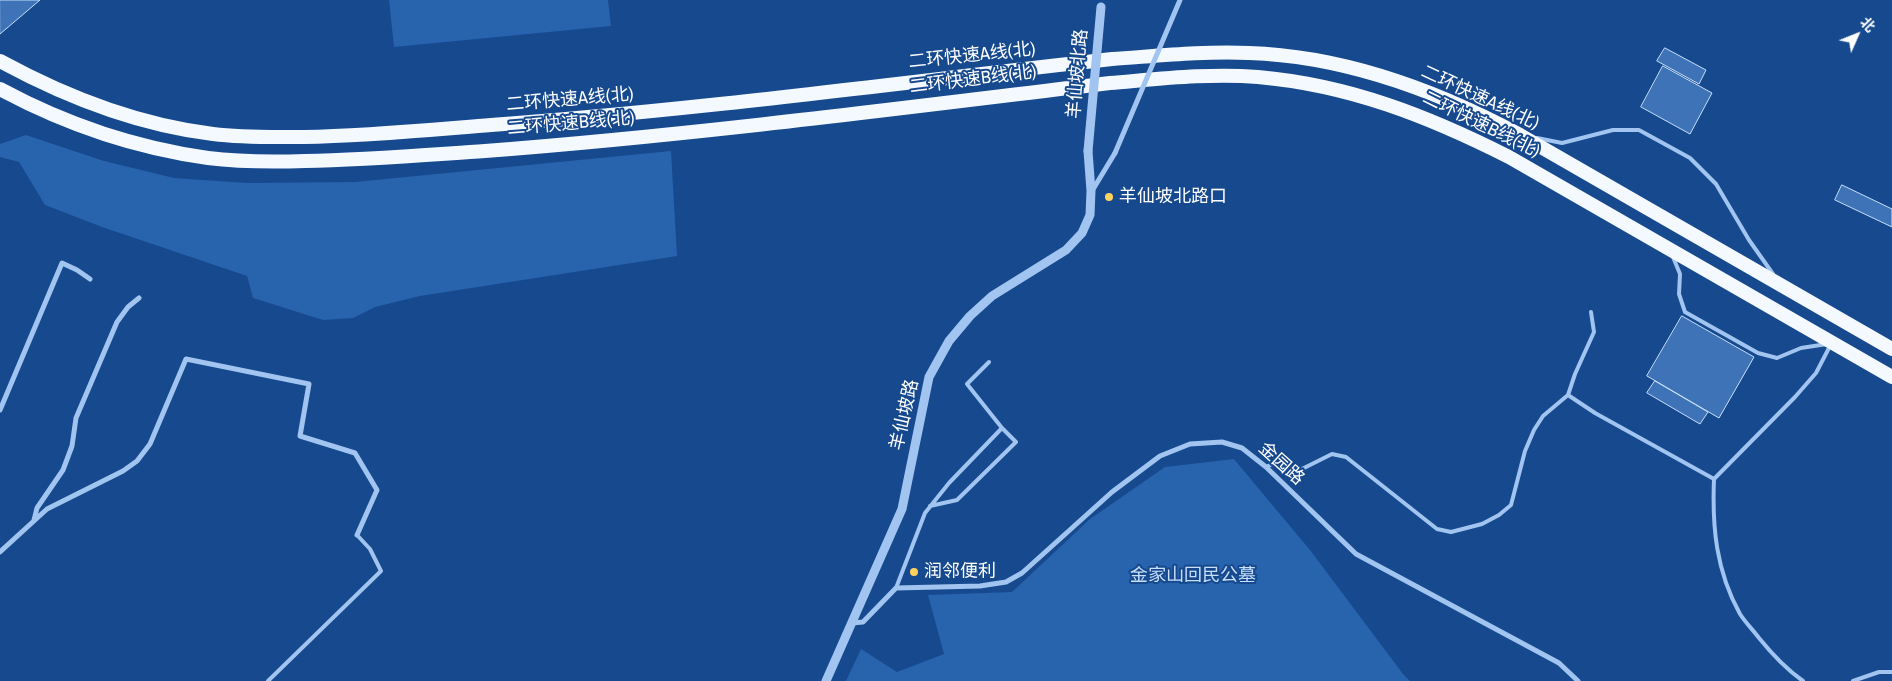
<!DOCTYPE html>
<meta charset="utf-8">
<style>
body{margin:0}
#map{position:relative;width:1892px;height:681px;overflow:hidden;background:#16498e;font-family:"Archivo Narrow","Noto Sans SC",sans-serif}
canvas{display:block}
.north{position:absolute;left:1832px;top:10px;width:50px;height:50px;-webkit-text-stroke:4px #16498e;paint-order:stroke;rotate:46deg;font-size:14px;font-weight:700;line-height:20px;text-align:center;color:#fff}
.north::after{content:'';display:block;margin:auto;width:18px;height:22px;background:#fff;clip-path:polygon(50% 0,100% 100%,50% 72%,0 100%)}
</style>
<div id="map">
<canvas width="1892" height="681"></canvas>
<div class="north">北</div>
</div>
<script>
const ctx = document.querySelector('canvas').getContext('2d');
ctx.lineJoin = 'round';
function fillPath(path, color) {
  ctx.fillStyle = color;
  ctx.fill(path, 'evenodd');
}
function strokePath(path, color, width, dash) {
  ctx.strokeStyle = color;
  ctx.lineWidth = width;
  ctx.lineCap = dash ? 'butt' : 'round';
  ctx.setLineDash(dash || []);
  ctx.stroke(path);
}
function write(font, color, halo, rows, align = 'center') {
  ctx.font = font + ' "Archivo Narrow","Noto Sans SC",sans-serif';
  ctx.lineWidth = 4;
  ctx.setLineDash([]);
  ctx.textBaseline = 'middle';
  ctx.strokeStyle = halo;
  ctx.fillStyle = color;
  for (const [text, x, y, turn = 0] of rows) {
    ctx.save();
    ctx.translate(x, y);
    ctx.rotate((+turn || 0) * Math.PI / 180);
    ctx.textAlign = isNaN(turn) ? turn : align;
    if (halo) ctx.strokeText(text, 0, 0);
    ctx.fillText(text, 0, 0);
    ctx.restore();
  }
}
fillPath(new Path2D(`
 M389,0H608L611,26L394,47Z
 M26,135L104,161L174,178L247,183L355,182L671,151L677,256L420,296L375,307L353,318L323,320L253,298L247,276L102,227L45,205L19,162L0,157V144Z
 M1234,459L1310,550L1403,674L1410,681H846L861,649L897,672L944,654L928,595L1012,592L1090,519L1165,467Z`), '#2863ad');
const building = new Path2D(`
 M0,0H40L0,34Z
 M1665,48L1706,70L1699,84L1657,61Z
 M1663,66L1712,93L1690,134L1641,107Z
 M1842,185L1892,209V227L1835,200Z
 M1682,316L1754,357L1719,418L1647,376Z
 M1655,381L1708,412L1700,424L1647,393Z`);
fillPath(building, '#3e73b7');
strokePath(building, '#c8dffb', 1);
strokePath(new Path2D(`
 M1537,138L1562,143L1613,130H1639L1690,158L1716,184L1749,240L1773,274
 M1673,257L1680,274L1679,294L1685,312L1758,353L1777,358L1801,348L1827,344
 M1568,395L1595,413L1714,479L1795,397L1816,373L1830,346
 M1266,467L1281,460L1302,469L1332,454L1346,457L1437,529L1451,532L1482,524L1499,515L1511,505L1525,451L1534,430L1543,416L1568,395L1575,374L1594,332L1591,312
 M1714,479C1712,527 1716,571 1740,614C1745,622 1753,630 1759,638C1772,654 1786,669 1803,681
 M930,506L957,500L1016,442L1002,428
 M896,588L925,513L949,483L1002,428L967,384L989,362
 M268,681L381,571L370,549L357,535
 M1853,681L1879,672H1892`), '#a1c4f0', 4);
strokePath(new Path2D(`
 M1092,191L1115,153
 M0,410L62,263L77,270L90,279
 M34,520L37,508L63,470L72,446L76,418L117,322L128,307L139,298
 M0,552L47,509L123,471L137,461L150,444L186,359L309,384L300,436L355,453L377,490L357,535
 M852,623L863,622L896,588L980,586L1006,582L1022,573L1112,492L1160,456L1190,444L1222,442L1242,448L1266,467L1356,554L1559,663L1578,681`), '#a1c4f0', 5);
strokePath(new Path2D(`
 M826,681L902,509L929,377L949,341L970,316L992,296L1066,250L1082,233L1090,215L1091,191L1088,151`), '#a1c4f0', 9);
strokePath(new Path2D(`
 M0,61C66,97 138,125 213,134C244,138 274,137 304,137C367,136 429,130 491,125C698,110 905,82 1112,59C1157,56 1203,51 1249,53C1343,56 1438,91 1520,135L1892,349
 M0,89C65,124 136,148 208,158C240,162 273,162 305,161C365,160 425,155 485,151C694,135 902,108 1110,83C1159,79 1209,73 1258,77C1349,85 1428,116 1509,157L1892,377`), '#f4f8ff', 14);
strokePath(new Path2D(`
 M1115,153L1180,0`), '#a1c4f0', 5);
strokePath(new Path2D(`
 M1088,151L1101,7`), '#a1c4f0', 9);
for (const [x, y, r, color] of [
 [1109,197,5,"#ffd260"],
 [914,572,5,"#ffd260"]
]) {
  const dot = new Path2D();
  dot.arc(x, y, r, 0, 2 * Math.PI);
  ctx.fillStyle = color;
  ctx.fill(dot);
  strokePath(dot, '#16498e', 2);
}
write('18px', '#fff', '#16498e', [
 ["二环快速A线(北)",972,56,-6],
 ["羊仙坡北路",1078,74,-85],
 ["二环快速B线(北)",973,80,-7],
 ["二环快速A线(北)",1480,98,25],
 ["二环快速A线(北)",570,100,-5],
 ["二环快速B线(北)",571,124,-5],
 ["二环快速B线(北)",1481,125,26],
 ["羊仙坡路",905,415,-77],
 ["金园路",1281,464,42]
]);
write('18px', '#fff', '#16498e', [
 ["羊仙坡北路口",1119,197],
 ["润邻便利",924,572]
], 'left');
write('18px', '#c8dffb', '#16498e', [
 ["金家山回民公墓",1193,576]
]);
</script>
